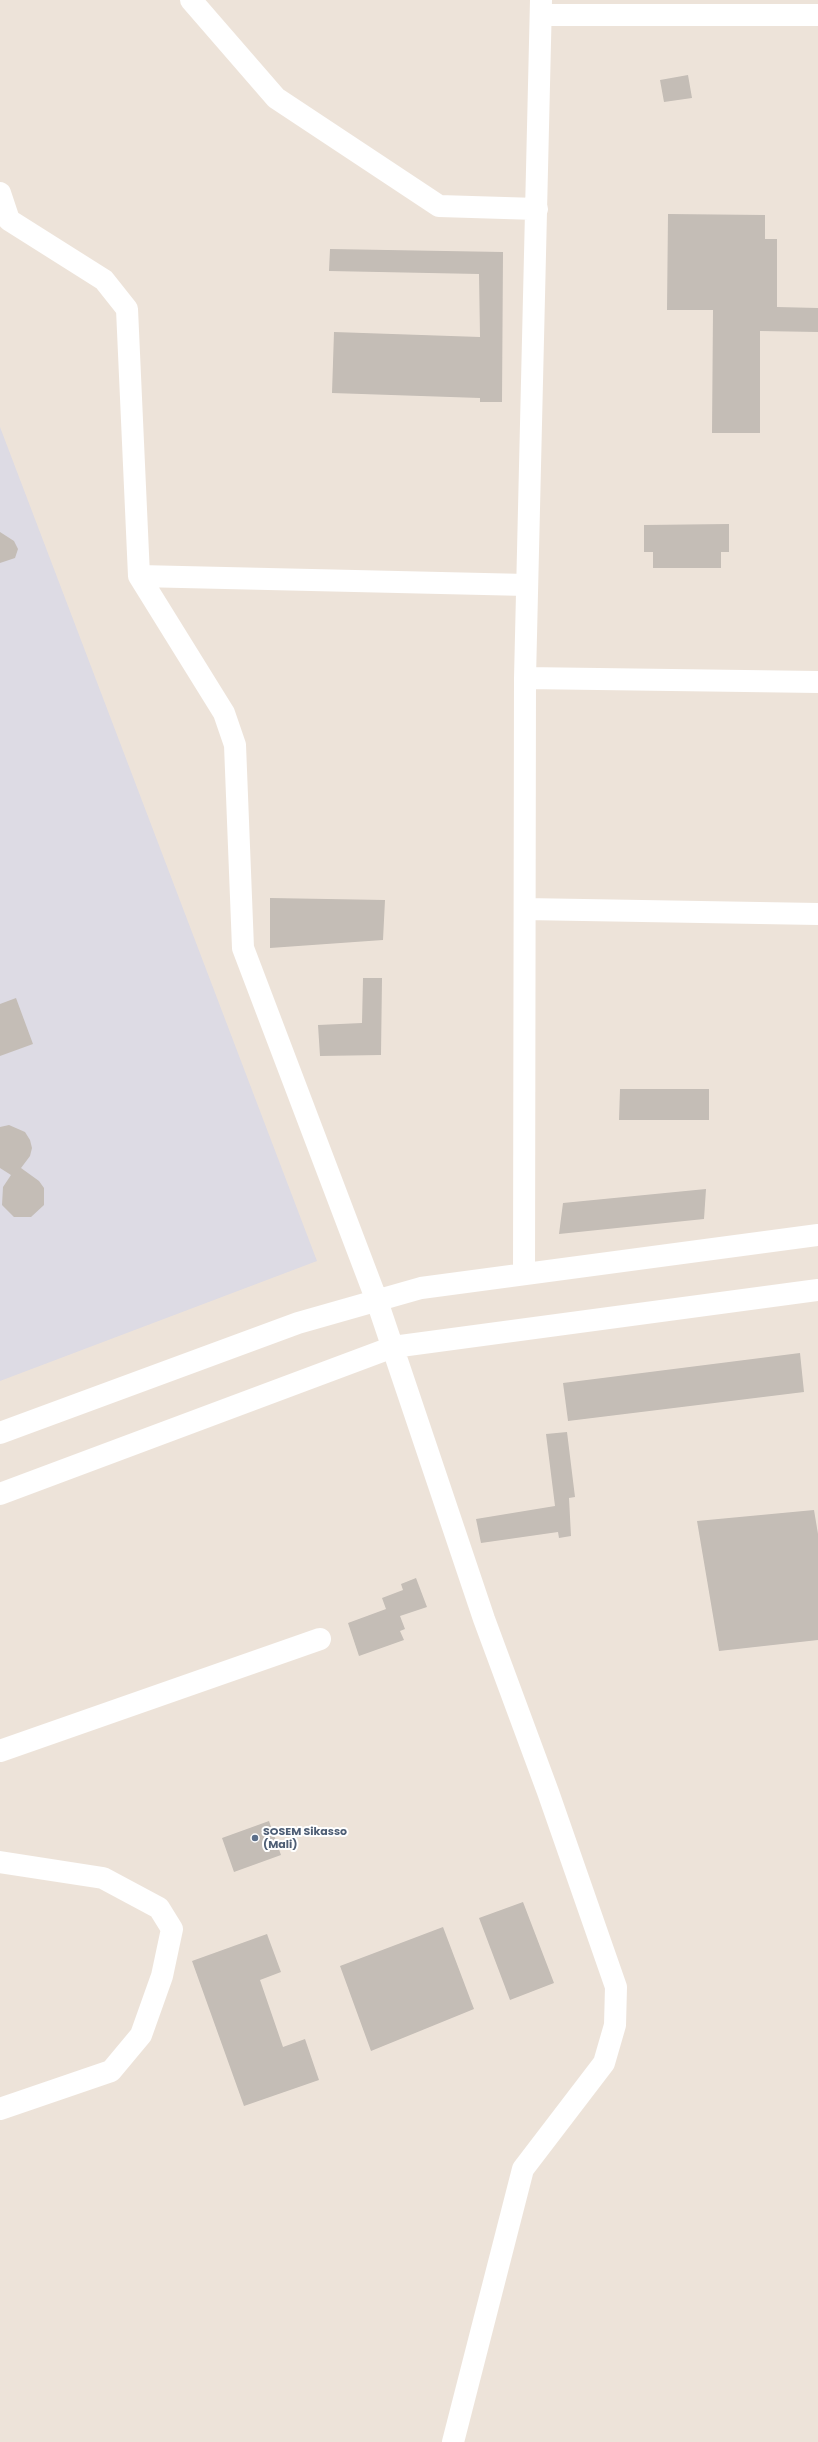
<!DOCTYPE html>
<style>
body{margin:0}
canvas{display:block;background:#ede3d9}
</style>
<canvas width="818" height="2442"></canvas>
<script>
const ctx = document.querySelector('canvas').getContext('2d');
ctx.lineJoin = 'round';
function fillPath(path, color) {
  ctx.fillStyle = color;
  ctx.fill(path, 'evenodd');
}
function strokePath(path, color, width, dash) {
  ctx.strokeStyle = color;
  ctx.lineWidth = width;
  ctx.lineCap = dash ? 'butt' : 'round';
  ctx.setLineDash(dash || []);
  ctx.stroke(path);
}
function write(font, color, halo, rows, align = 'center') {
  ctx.font = font + ' Poppins,sans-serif';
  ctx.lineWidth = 4;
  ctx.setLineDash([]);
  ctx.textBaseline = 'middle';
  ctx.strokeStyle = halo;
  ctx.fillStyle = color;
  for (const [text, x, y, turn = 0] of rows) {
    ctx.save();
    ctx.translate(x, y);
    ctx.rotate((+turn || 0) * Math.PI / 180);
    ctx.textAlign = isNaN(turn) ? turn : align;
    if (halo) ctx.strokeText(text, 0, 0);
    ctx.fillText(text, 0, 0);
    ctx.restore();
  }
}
fillPath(new Path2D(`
 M0,427L317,1261L0,1381Z`), '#dddbe4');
fillPath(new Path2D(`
 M688,75L692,98L664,102L660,80Z
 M668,214L765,215V239H777V307L818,308V332L760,331V433H712L713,310H667Z
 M330,249L503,252L502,402H480V398L332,393L334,332L480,337L479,274L329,271Z
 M729,524V552H721V568H653V552H644V525Z
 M0,532L14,541L18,549L15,558L0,563Z
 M270,898L385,900L383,940L270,948Z
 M363,978H382L381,1055L320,1056L318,1025L362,1023Z
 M16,998L33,1044L0,1056V1004Z
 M620,1089H709V1120H619Z
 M9,1125L25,1132L30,1140L32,1148L30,1156L21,1168L39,1181L44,1188V1205L31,1217H14L2,1205L3,1187L11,1175L0,1168V1127Z
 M706,1189L704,1219L559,1234L563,1203Z
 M800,1353L804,1392L568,1421L563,1383Z
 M567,1432L575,1497L569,1498L571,1536L559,1538L558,1532L481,1543L476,1519L555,1506L546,1434Z
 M814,1510L818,1534V1640L719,1651L697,1521Z
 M416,1578L427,1607L400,1616L405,1629L400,1631L404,1640L359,1656L348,1623L386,1609L382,1598L403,1590L401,1584Z
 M269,1821L281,1855L234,1872L222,1838Z
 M523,1902L554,1983L510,2000L479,1918Z
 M443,1927L474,2009L371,2051L340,1966Z
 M267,1934L281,1972L260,1980L283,2047L305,2039L319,2080L244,2106L192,1961Z`), '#c4bdb6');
strokePath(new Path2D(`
 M191,0L276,98L439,206L537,209
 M541,15H818
 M0,193L9,220L104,280L127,309L139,576L224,713L235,745L243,948L377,1301L484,1619L548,1792L616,1987L615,2025L604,2063L523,2169L453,2442
 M139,576L527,585
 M525,678L818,682
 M525,909L818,914
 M524,1273L525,678L541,0
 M0,1433L298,1323L421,1288L818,1235
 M0,1494L393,1347L818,1290
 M0,1751L320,1639
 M0,1862L103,1878L159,1908L172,1929L162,1976L141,2035L111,2071L0,2109`), '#fff', 22);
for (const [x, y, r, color] of [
 [255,1838,4,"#5c6f8a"]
]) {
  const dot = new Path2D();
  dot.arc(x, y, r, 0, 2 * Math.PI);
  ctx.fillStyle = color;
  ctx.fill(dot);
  strokePath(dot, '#fff', 1.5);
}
write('bold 11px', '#4e5e75', '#fff', [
 ["SOSEM Sikasso",263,1832],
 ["(Mali)",263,1845]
], 'left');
</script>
